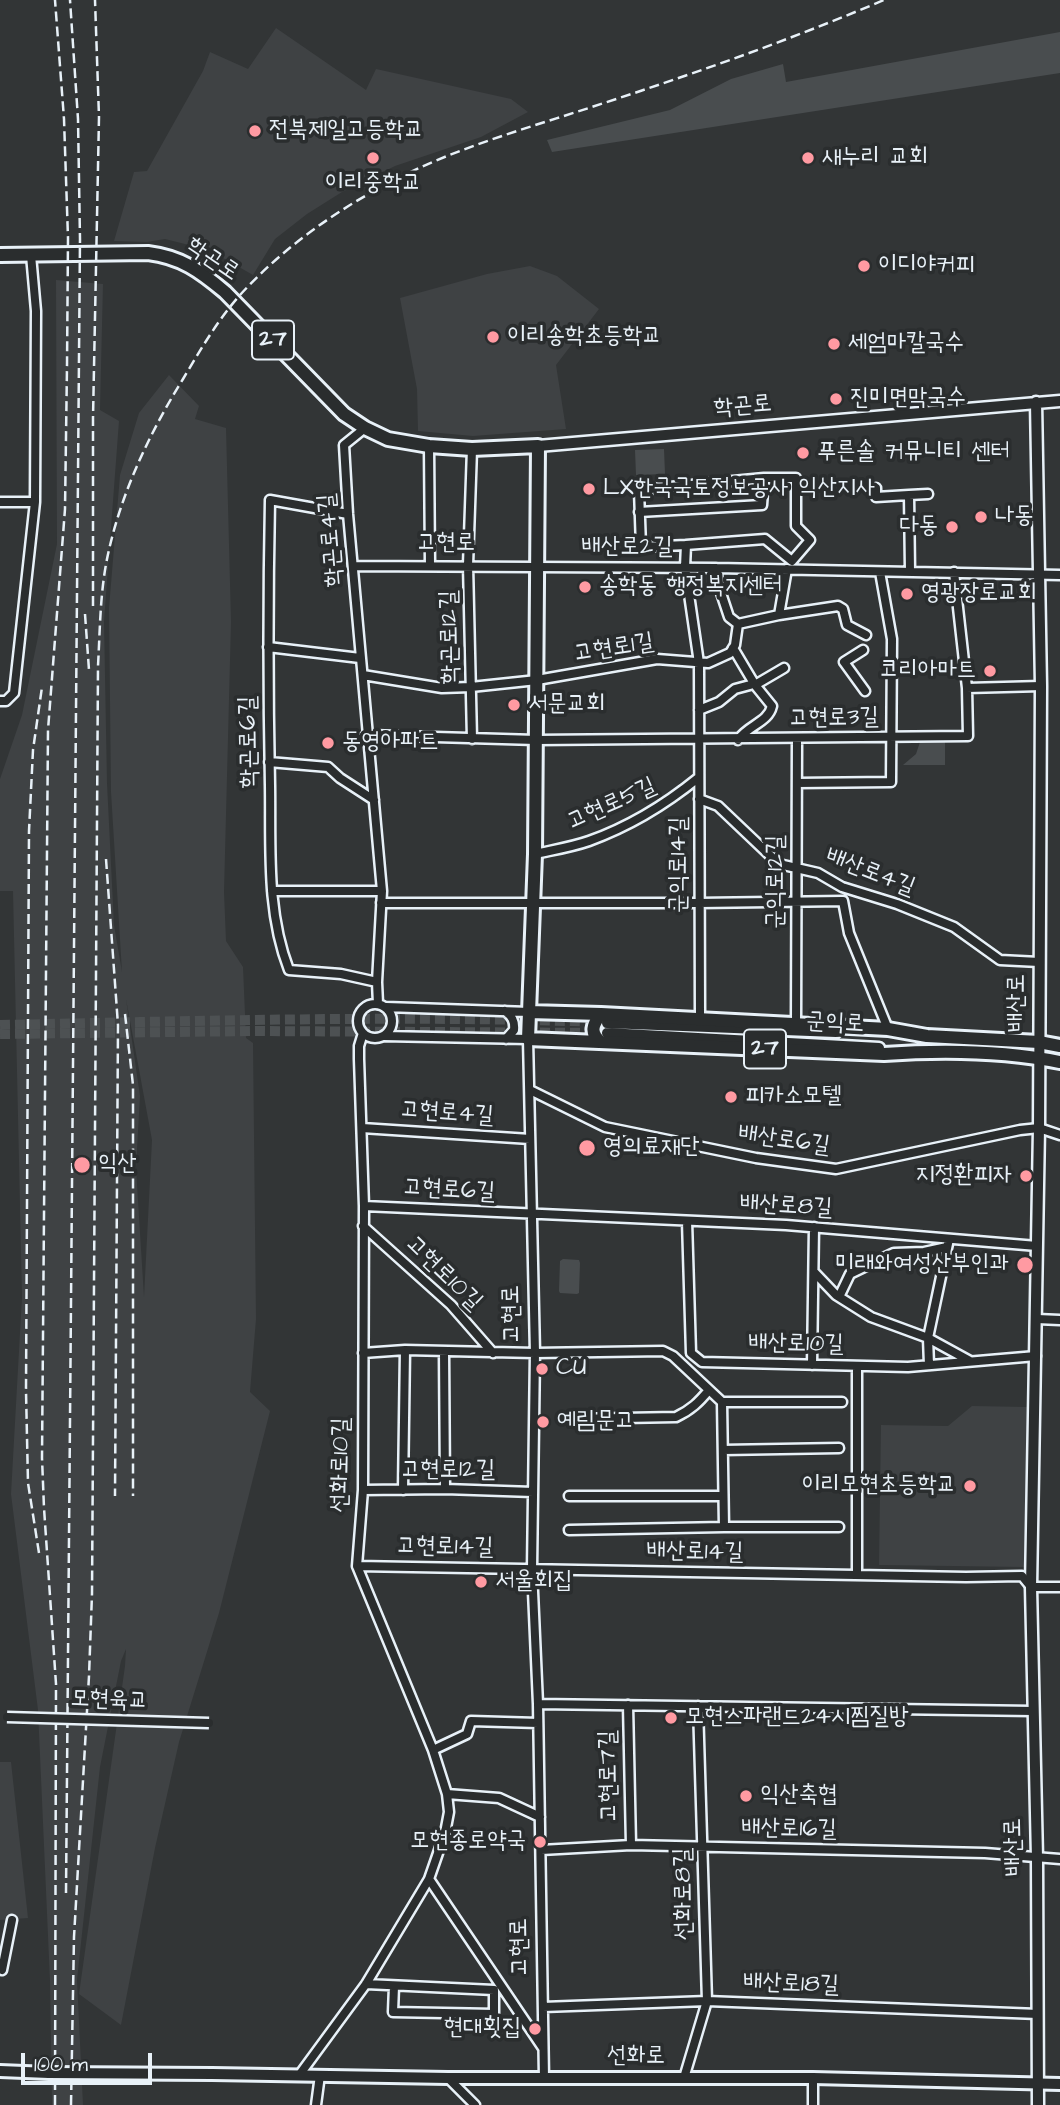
<!DOCTYPE html>
<meta charset="utf-8">
<style>
body{margin:0}
#map{position:relative;width:1060px;height:2105px;overflow:hidden;background:#323536;font-family:"Architects Daughter",sans-serif}
canvas{display:block}
.scale{position:absolute;left:21px;top:2053px;width:131px;height:32px;box-sizing:border-box;border:4px solid #e8f1f8;border-top:0;padding-left:9px;font-size:21px;line-height:24px;white-space:nowrap;color:#e8f1f8;-webkit-text-stroke:5px #2a2d2e;paint-order:stroke}
</style>
<div id="map">
<canvas width="1060" height="2105"></canvas>
<div class="scale">100 m</div>
</div>
<script>
const ctx = document.querySelector('canvas').getContext('2d');
ctx.lineJoin = 'round';
function fillPath(path, color) {
  ctx.fillStyle = color;
  ctx.fill(path, 'evenodd');
}
function strokePath(path, color, width, dash) {
  ctx.strokeStyle = color;
  ctx.lineWidth = width;
  ctx.lineCap = dash ? 'butt' : 'round';
  ctx.setLineDash(dash || []);
  ctx.stroke(path);
}
function write(font, color, halo, rows, align = 'center') {
  ctx.font = font + ' "Architects Daughter","Poor Story",sans-serif';
  ctx.lineWidth = 7;
  ctx.setLineDash([]);
  ctx.textBaseline = 'middle';
  ctx.strokeStyle = halo;
  ctx.fillStyle = color;
  for (const [text, x, y, turn = 0] of rows) {
    ctx.save();
    ctx.translate(x, y);
    ctx.rotate((+turn || 0) * Math.PI / 180);
    ctx.textAlign = isNaN(turn) ? turn : align;
    if (halo) ctx.strokeText(text, 0, 0);
    ctx.fillText(text, 0, 0);
    ctx.restore();
  }
}
fillPath(new Path2D(`
 M276,28L366,90L376,69L511,99L528,112L481,137L395,166L342,192L307,214L275,239L253,275L209,250L165,239L147,242L114,241L134,172L147,171L203,71L210,52L248,69Z
 M530,266L557,276L599,309L556,365L566,429L473,436L418,431L417,389L400,298L487,274Z
 M56,280L103,284L100,410L119,421L104,621L107,783L114,925L122,972L111,792L109,608L120,475L139,413L169,375L199,406L195,419L226,428L231,622L224,892L226,941L243,967L246,1038L253,1043L256,1319L250,1392L270,1411L219,1613L179,1742L155,1848L121,2025L79,1994L125,1666L126,1649L121,1661L100,1767L77,1980L83,2105H52L50,1981L38,1710L11,1494L22,1297L13,891H0V779L22,715L57,544ZM126,999L152,1140L144,1297L136,1168L140,1096Z
 M972,1406L1027,1407L1025,1567L879,1565L881,1425L948,1426Z
 M0,1762H11L28,1918L0,1920Z`), '#3f4244');
fillPath(new Path2D(`
 M1060,32V73L552,152L547,140L670,110L731,79L783,64L786,82Z
 M664,449L665,474L636,475L635,450Z
 M920,742H945V765H903L916,754Z
 M563,1259L579,1260L580,1263L579,1293L577,1294L560,1293L559,1291L560,1261Z`), '#494d4f');
strokePath(new Path2D(`
 M0,1025C200,1021 400,1015 600,1022
 M0,1034L258,1031L607,1033`), '#4d5153', 10, [10, 5]);
const minor = new Path2D(`
 M365,428L344,445L348,514L382,891L377,982L378,1004
 M429,446L430,565
 M876,488V497L909,495
 M0,502H35
 M639,512L762,505L764,478
 M348,514L270,500C268,595 268,690 270,785C271,847 266,911 289,970L341,974L377,982
 M686,545L641,547L639,490L764,478H796V526L810,540L792,561L765,539L686,545L685,567L699,663L700,1019
 M353,566L716,568L1060,575
 M716,568L719,587L729,617L738,624
 M910,571L909,495L928,494
 M779,615L838,606L843,609L847,625L866,635
 M268,647L360,658
 M733,648L755,685L772,706C768,723 748,725 738,740
 M863,650L844,662L865,691
 M363,675L442,688L471,687L537,680L657,659L708,663L730,653L735,645L738,624L779,615L787,569
 M755,685L784,668
 M967,688L1041,686
 M0,701H6L14,693L35,502L36,311L31,255
 M699,710L719,702L735,689L750,685L753,682
 M472,739L468,565L472,449
 M356,741L368,735L536,740L968,736L967,688L954,572
 M269,762L328,767L340,778L374,800
 M797,783L891,782L892,639L880,572
 M699,799L718,806L779,864L818,873L842,887L897,904L954,927L1000,960L1039,962
 M535,854C553,850 572,847 589,841C628,827 666,804 698,778
 M272,891H382
 M381,903H699L843,901L849,933L888,1029
 M358 1021a17 17 0 1 1 34 0a17 17 0 1 1-34 0Z
 M386,1007L529,1012
 M505,1011C512,1016 515,1021 514,1030L506,1039
 M796,1025L797,739
 M384,1036L528,1039L535,1353L532,1569L538,1704L544,2078
 M530,1090L605,1127L756,1158L836,1169L1020,1130L1039,1128L1060,1135
 M362,1128L530,1139
 M364,1206L786,1225L1037,1246
 M687,1221L691,1353L702,1362L908,1367L1036,1356
 M363,1226L451,1305L493,1353
 M814,1272L836,1295L871,1317L928,1338L970,1361
 M839,1297L850,1274L881,1259L894,1253L924,1252L947,1247
 M1037,1319L1060,1320
 M444,1351L445,1489
 M363,1353L405,1350L535,1353L663,1351L673,1356L722,1402H842
 M812,1365L814,1227
 M929,1365L928,1338L949,1239
 M722,1402L724,1527H839
 M570,1419L676,1417C691,1410 699,1402 709,1390
 M723,1450L839,1448
 M363,1490L445,1489L533,1492
 M403,1490L405,1350
 M569,1496H723
 M569,1530L724,1527
 M357,1566L966,1577L1022,1576L1031,1587H1060
 M857,1575V1366
 M538,1704L1033,1711
 M628,1705L631,1845
 M433,1750L467,1734L471,1721L538,1723
 M447,1794L499,1798L540,1817
 M541,1850L631,1845L985,1853L1060,1859
 M429,1879L543,2048
 M0,1969L2,1970L12,1920
 M366,1984L494,1990V2014L393,2012L394,1986
 M543,2007L707,2001L1038,2014
 M300,2074L366,1984L429,1879L445,1833L449,1812L447,1794L433,1750L357,1566L363,1490L364,1206L359,1059V1046L363,1033
 M448,2078L475,2105
 M684,2078L707,2001L698,1706
 M316,2105L320,2075
 M813,2105V2078`);
const tertiary = new Path2D(`
 M1036,402L1041,686L1039,1128L1031,1587L1037,1858L1038,2105
 M538,446L1060,401
 M607,1023L836,1032
 M607,1033L879,1048`);
const secondary = new Path2D(`
 M0,2071L49,2073
 M212,2074L448,2078H813L1060,2084`);
const primary = new Path2D(`
 M0,255L148,253C181,257 200,271 225,292L344,414L365,428L388,439L429,446L472,449L538,446L535,854L528,1039L884,1054C940,1050 1005,1051 1060,1062
 M529,1012L601,1014L888,1029L927,1036L1039,1042L1060,1046
 M601,1042C589,1033 593,1024 601,1014`);
strokePath(minor, '#e8f1f8', 13);
strokePath(tertiary, '#e8f1f8', 15);
strokePath(secondary, '#e8f1f8', 16);
strokePath(primary, '#e8f1f8', 18);
strokePath(minor, '#2a2d2e', 8);
strokePath(tertiary, '#2a2d2e', 10);
strokePath(secondary, '#2a2d2e', 10);
strokePath(primary, '#2a2d2e', 12);
strokePath(new Path2D(`
 M93,606V418L99,117L95,0
 M85,614L89,670
 M106,859L118,1025L115,1496
 M125,1014L133,1085V1496
 M39,1553L28,1483L26,1391L29,831L33,750L42,687
 M66,1893L80,239L78,119L70,0
 M55,2105L56,1684L44,1508L42,1458L48,730L65,509L67,366L68,238L64,119L55,0
 M71,2105L74,1937L89,1676L92,1594L98,666C100,630 100,594 107,559C120,495 149,434 183,379C201,349 217,321 240,295C298,231 380,181 460,151C507,133 556,119 604,103C699,72 792,39 884,0`), '#e8f1f8', 2.5, [10, 5]);
const minorBridge = new Path2D(`
 M7,1717L209,1723`);
const secondaryBridge = new Path2D(`
 M49,2073L212,2074`);
strokePath(minorBridge, '#e8f1f8', 13, []);
strokePath(secondaryBridge, '#e8f1f8', 16, []);
strokePath(minorBridge, '#2a2d2e', 8);
strokePath(secondaryBridge, '#2a2d2e', 10);
for (const [x, y, r, color] of [
 [255,131,7,"#ff9aa2"],
 [373,158,7,"#ff9aa2"],
 [808,158,7,"#ff9aa2"],
 [864,266,7,"#ff9aa2"],
 [493,337,7,"#ff9aa2"],
 [834,344,7,"#ff9aa2"],
 [836,399,7,"#ff9aa2"],
 [803,453,7,"#ff9aa2"],
 [589,489,7,"#ff9aa2"],
 [981,517,7,"#ff9aa2"],
 [952,527,7,"#ff9aa2"],
 [585,587,7,"#ff9aa2"],
 [907,594,7,"#ff9aa2"],
 [990,671,7,"#ff9aa2"],
 [514,705,7,"#ff9aa2"],
 [328,743,7,"#ff9aa2"],
 [731,1097,7,"#ff9aa2"],
 [587,1148,9,"#ff9aa2"],
 [82,1165,9,"#ff9aa2"],
 [1026,1176,7,"#ff9aa2"],
 [1025,1265,9,"#ff9aa2"],
 [542,1369,7,"#ff9aa2"],
 [543,1422,7,"#ff9aa2"],
 [970,1486,7,"#ff9aa2"],
 [481,1582,7,"#ff9aa2"],
 [671,1718,7,"#ff9aa2"],
 [746,1796,7,"#ff9aa2"],
 [540,1842,7,"#ff9aa2"],
 [535,2029,7,"#ff9aa2"]
]) {
  const dot = new Path2D();
  dot.arc(x, y, r, 0, 2 * Math.PI);
  ctx.fillStyle = color;
  ctx.fill(dot);
  strokePath(dot, '#2a2d2e', 2.5);
}
for (const [x, y, w] of [
 [273,340,42],
 [765,1049,42]
]) {
  const box = new Path2D();
  box.roundRect(x - w / 2, y - 19.5, w, 39, 5);
  ctx.fillStyle = '#2a2d2e';
  ctx.fill(box);
  strokePath(box, '#e8f1f8', 2);
}
write('bold 23px', '#e8f1f8', null, [
 ["27",273,340],
 ["27",765,1049]
]);
write('24px', '#e8f1f8', '#2a2d2e', [
 ["전북제일고등학교",269,131],
 ["새누리 교회",822,158],
 ["이리중학교",373,184,"center"],
 ["이디야커피",878,266],
 ["이리송학초등학교",507,337],
 ["세엄마칼국수",848,344],
 ["진미면막국수",850,399],
 ["푸른솔 커뮤니티 센터",817,453],
 ["LX한국국토정보공사 익산지사",603,489],
 ["나동",995,517],
 ["다동",938,527,"right"],
 ["송학동 행정복지센터",599,587],
 ["영광장로교회",921,594],
 ["코리아마트",976,671,"right"],
 ["서문교회",528,705],
 ["동영아파트",342,743],
 ["피카소모텔",745,1097],
 ["영의료재단",603,1148],
 ["익산",98,1165],
 ["지정환피자",1012,1176,"right"],
 ["미래와여성산부인과",1009,1265,"right"],
 ["CU",556,1369],
 ["예림문고",557,1422],
 ["이리모현초등학교",956,1486,"right"],
 ["서울회집",495,1582],
 ["모현스파랜드24시찜질방",685,1718],
 ["익산축협",760,1796],
 ["모현종로약국",526,1842,"right"],
 ["현대횟집",521,2029,"right"]
], 'left');
write('24px', '#e8f1f8', '#2a2d2e', [
 ["학곤로",212,260,34],
 ["학곤로",743,407,-5],
 ["학곤로4길",332,540,-95],
 ["고현로",446,544],
 ["배산로2길",627,548],
 ["학곤로12길",451,637,-91],
 ["고현로1길",614,649,-9],
 ["고현로3길",834,719,-1],
 ["학곤로6길",250,742,-91],
 ["고현로5길",612,805,-24],
 ["군익로14길",680,865,-90],
 ["배산로4길",870,873,21],
 ["군익로12길",777,882,-90],
 ["배산로",1018,1003,-90],
 ["군익로",835,1024,3],
 ["고현로4길",447,1114,4],
 ["배산로6길",784,1141,8],
 ["고현로6길",449,1191,3],
 ["배산로8길",786,1207,3],
 ["고현로10길",443,1274,44],
 ["고현로",513,1314,-91],
 ["배산로10길",796,1345,1],
 ["선화로10길",342,1465,-89],
 ["고현로12길",448,1471],
 ["고현로14길",445,1548,1],
 ["배산로14길",695,1553,1],
 ["모현육교",109,1701,2],
 ["고현로7길",610,1776,-91],
 ["배산로16길",789,1830,1],
 ["배산로",1015,1847,-91],
 ["선화로8길",685,1894,-91],
 ["고현로",521,1947,-91],
 ["배산로18길",791,1985,2],
 ["선화로",636,2057]
]);
</script>
